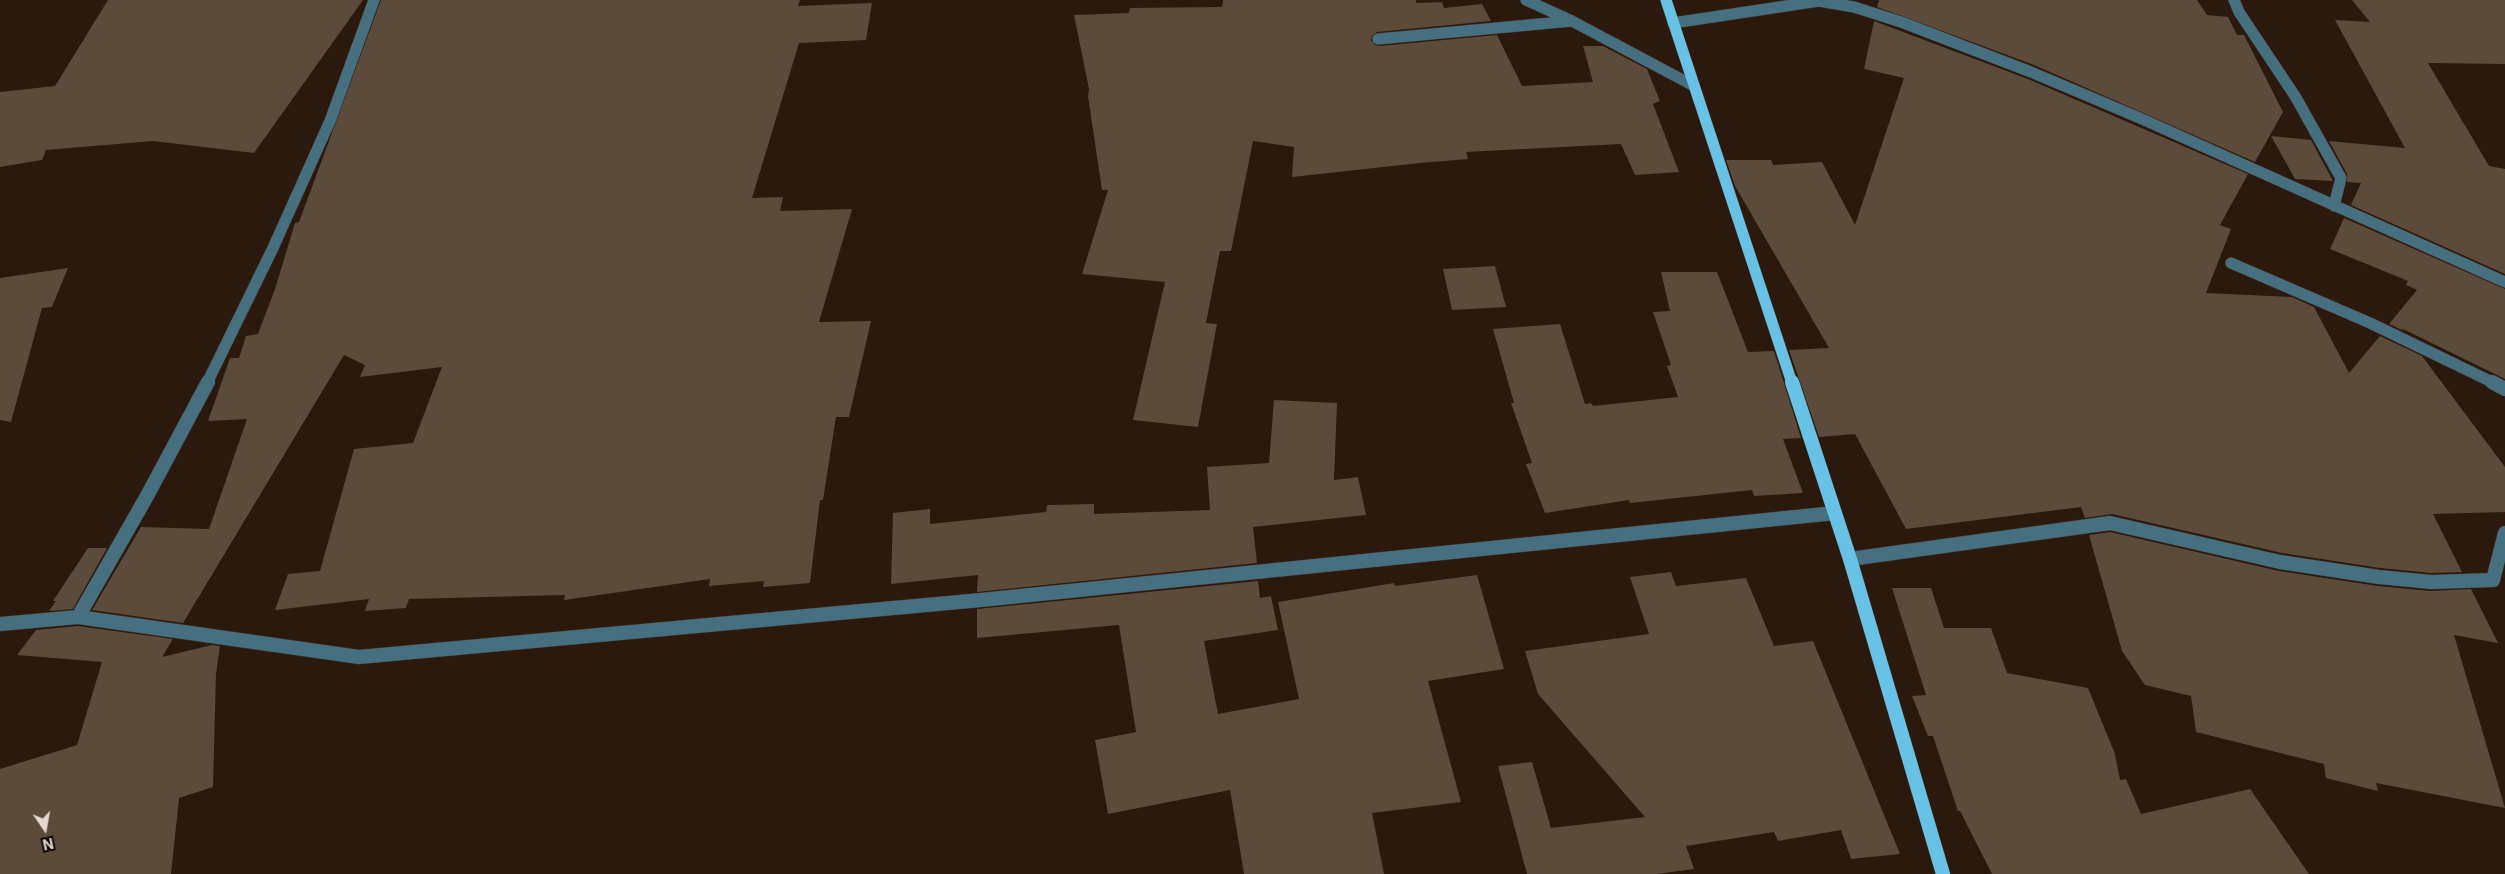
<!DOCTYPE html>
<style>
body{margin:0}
#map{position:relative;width:2505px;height:874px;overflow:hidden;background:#2a190c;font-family:Inter,sans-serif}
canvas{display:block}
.north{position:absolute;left:20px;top:804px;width:50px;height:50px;-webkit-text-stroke:4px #0d0603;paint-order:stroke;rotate:168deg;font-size:14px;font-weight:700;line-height:20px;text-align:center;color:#e3d7cf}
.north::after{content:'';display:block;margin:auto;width:18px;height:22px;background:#e3d7cf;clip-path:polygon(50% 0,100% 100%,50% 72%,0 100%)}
</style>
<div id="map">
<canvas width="2505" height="874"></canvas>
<div class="north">N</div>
</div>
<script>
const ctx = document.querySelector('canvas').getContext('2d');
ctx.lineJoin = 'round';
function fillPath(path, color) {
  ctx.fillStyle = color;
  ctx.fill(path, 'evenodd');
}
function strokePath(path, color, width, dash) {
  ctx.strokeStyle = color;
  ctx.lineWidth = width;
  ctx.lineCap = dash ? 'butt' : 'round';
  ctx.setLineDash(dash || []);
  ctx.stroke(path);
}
fillPath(new Path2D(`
 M108,0H363L254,153L153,141L46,150L42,160L0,167V92L55,86Z
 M381,0H800L798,6L872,3L866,40L799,43L752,198L783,197L780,211L852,209L819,322L871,321L849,417H836L823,500H820L810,583L763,587L764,581L709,586L710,579L564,600L565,595L409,599L406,608L365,611L369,599L275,610L288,574L320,571L354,449L413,443L442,367L360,377L365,365L344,355L183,623L92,610L141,527L209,529L247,419L208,421L230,358H239L246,336L258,334L275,289L295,223L299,222Z
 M1223,0H1416V3L1442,2L1444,8L1482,4L1491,21L1377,32L1372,36L1371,40L1375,45L1379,46L1497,35L1522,86L1593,82L1583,46H1603L1647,69L1660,101L1653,104L1679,172L1635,175L1621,144L1466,152L1468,159L1420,163L1292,177L1294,147L1253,141L1231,251H1220L1206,323L1217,324L1198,427L1133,420L1165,282L1082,274L1108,190H1102L1088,96L1089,89L1074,15L1129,13L1130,8L1222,7Z
 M1879,0H2197L2207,15L2228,17L2237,35H2244L2283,112L2255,162L2034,65L1877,7Z
 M2352,0H2505V64L2428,63L2489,166L2505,169V274L2351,205L2361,183L2347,182V174L2329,141L2405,148L2335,20L2370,22Z
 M1874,21L2028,79L2248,174L2220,225L2231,229L2206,293L2292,297L2314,307L2349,373L2380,336L2422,356L2505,467V512L2433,514L2462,572L2431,573L2380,568L2282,553L2112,514L2085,518L2081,507L1906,529L1855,434L1819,437L1789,350L1829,348L1735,186L1726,160H1771L1773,165L1822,162L1855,225L1904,78L1864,69Z
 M2271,136L2311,140L2333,181L2295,179Z
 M2344,218L2505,289V379L2401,328L2404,331L2389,324L2417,290L2406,285L2408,281L2330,249Z
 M1495,266L1506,307L1452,310L1443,269Z
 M68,268L52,307L42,308L11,422L0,420V278Z
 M1661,272H1717L1748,352L1774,351L1801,438L1783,439L1803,493L1754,496L1752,490L1630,503L1629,500L1545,513L1526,464L1532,463L1511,403H1514L1493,329L1560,324L1585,404L1591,403L1593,406L1678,397L1667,366L1671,365L1653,312L1670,311Z
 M1274,400L1337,403L1334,480L1358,477L1366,515L1253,527L1257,563L977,592L978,575L891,584L893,513L930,509V524L1046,512L1047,505L1094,504V514L1210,510L1207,467L1269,463Z
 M2110,532L2279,571L2378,586L2430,591L2471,589L2498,643L2454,635L2505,808L2376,783L2378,791L2326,778L2324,764L2196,732L2191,696L2145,685L2122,651L2089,535Z
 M88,548H107L73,609L49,611L56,601H53Z
 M1671,572L1676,586L1746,578L1774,646L1813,641L1900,854L1851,859L1841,830L1778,841L1774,832L1686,846L1694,869L1657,874H1527L1498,766L1532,762L1551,828L1645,817L1538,694L1525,651L1649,634L1630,577Z
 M1477,575L1504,669L1428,681L1461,802L1372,813L1384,874H1244L1230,790L1108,814L1095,740L1136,732L1119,625L977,638V609L1258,581L1260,598L1271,596L1278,630L1204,641L1218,714L1299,699L1278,602L1394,583L1395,586Z
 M1892,588H1931L1944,628H1991L2007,673L2088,688L2115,754L2120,780L2126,779L2141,814L2250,789L2309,874H1992L1960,811H1958L1933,736H1928L1912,696L1926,695Z
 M78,626L173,639L162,657L212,645L220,646L216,674L213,787L179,798L171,874H0V769L77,745L102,662L17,655L36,630Z`), '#5c4a3b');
const minorFar1 = new Path2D(`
 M1526,0L1572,21L1694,86
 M2234,0L2239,12L2295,96L2341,178L2334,206
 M1673,23L1819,1L1854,7L1901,22L2031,72L2142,119L2505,282
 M1378,39L1572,21
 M2231,263L2370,323L2494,383
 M207,383L273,248L330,121L374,0`);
const minor = new Path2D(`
 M2492,382L2505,389
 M1850,559L2110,523L2280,562L2379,577L2431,582L2493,580L2505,533
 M78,617L147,496L208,382
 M0,624L78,617L359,657L981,600L1835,513`);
const majorFar1 = new Path2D(`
 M1666,0L1792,383`);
const major = new Path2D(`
 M1792,382L1850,559L1943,874`);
strokePath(minorFar1, '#443427', 12);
strokePath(minor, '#443427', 15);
strokePath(majorFar1, '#443427', 12);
strokePath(major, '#443427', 15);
strokePath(minorFar1, '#466f80', 11);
strokePath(minor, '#466f80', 14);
strokePath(majorFar1, '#67c2e5', 11);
strokePath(major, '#67c2e5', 14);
</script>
